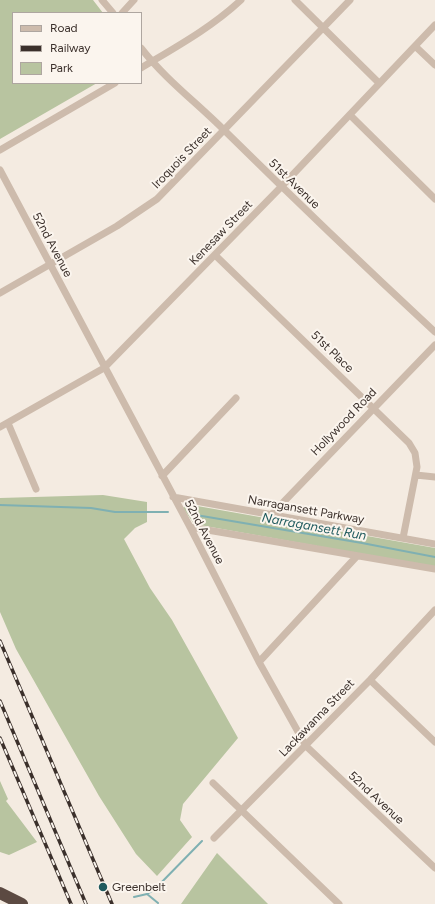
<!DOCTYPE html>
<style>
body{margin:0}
#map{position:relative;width:435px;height:904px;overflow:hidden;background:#f4ebe1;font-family:Figtree,sans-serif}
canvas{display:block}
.legend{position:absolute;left:12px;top:12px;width:130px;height:72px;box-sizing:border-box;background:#fbf5ee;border:1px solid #aea6a0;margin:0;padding:5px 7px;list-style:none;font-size:12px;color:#3b302b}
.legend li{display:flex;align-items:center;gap:8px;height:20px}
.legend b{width:20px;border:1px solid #aea6a0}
</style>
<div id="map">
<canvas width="435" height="904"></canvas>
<ul class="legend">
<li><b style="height:5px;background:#cdbbac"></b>Road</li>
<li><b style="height:5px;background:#3b302b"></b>Railway</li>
<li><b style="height:11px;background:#b8c4a0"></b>Park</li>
</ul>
</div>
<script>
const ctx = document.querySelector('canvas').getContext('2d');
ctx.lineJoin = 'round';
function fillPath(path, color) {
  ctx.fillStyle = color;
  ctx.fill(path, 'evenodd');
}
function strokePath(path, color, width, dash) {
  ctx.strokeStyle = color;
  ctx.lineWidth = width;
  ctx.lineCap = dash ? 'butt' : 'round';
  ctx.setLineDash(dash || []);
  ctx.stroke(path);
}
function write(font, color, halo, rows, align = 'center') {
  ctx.font = font + ' Figtree,sans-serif';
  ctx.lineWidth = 4;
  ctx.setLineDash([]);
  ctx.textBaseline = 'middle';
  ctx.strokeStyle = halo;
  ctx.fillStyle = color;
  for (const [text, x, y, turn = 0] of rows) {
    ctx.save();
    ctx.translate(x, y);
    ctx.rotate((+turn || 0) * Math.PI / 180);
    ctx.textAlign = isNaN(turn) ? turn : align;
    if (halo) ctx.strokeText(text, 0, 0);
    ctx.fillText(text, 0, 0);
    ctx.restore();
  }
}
fillPath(new Path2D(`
 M0,0H93L103,13H13V83H97L0,139Z
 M103,495L147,502V522L135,528L124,539L150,588L172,620L238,738L183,804L180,820L192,837L157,876L136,854L99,796L16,649L0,612V498Z
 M186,504L435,548V567L194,524L183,508Z
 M0,781L8,799L6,801L37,842L9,855L0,852Z
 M217,853L268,904H181Z`), '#b8c4a0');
strokePath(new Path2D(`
 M0,505L91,508L115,512H168
 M190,514L362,543L435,557
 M147,894L154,890L202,841
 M134,897L147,894L158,903`), '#7fb0b2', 2);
strokePath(new Path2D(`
 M102,0L113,13
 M295,0L379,83
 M122,13L134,0
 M415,46L435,65
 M141,48C165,79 197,103 225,131C294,199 364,266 435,332
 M141,68C176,47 211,28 241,0
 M350,115L435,199
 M0,150L115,83
 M0,170L190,527L259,662L306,746L435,868
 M215,255L409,443L415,453L417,467L403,538
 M0,293L117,226L157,199L350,0
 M8,423L36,489
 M0,427L104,368L281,187L435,25
 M416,475L435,477
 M162,476L236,398
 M173,497L435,544
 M271,515L435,345
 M190,527L435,569
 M259,662L357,556
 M370,680L435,742
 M213,783L339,904
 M214,838L370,680L435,610`), '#cdbbac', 7);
strokePath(new Path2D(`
 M0,893L22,904`), '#5c4a42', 12);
const rail = new Path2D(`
 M0,641L112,904
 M0,701L86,904
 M0,738L71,904`);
strokePath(rail, '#3b302b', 3.5);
strokePath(rail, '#fbf5ee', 2, [6]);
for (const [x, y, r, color] of [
 [103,887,5,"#1f5a5e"]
]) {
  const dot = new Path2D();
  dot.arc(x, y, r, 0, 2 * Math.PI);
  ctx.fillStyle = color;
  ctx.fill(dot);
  strokePath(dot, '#fbf5ee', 1.5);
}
write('12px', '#3b302b', '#fbf5ee', [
 ["Iroquois Street",182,158,-46],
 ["51st Avenue",294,184,44],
 ["Kenesaw Street",221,233,-46],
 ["52nd Avenue",52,245,62],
 ["51st Place",332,352,44],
 ["Hollywood Road",344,422,-46],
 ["Narragansett Parkway",306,510,10],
 ["52nd Avenue",204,532,62],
 ["Lackawanna Street",317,718,-46],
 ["52nd Avenue",376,798,43]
]);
write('12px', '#3b302b', '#fbf5ee', [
 ["Greenbelt",112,887]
], 'left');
write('italic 13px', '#1f5a5e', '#fbf5ee', [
 ["Narragansett Run",314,527,10]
]);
</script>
